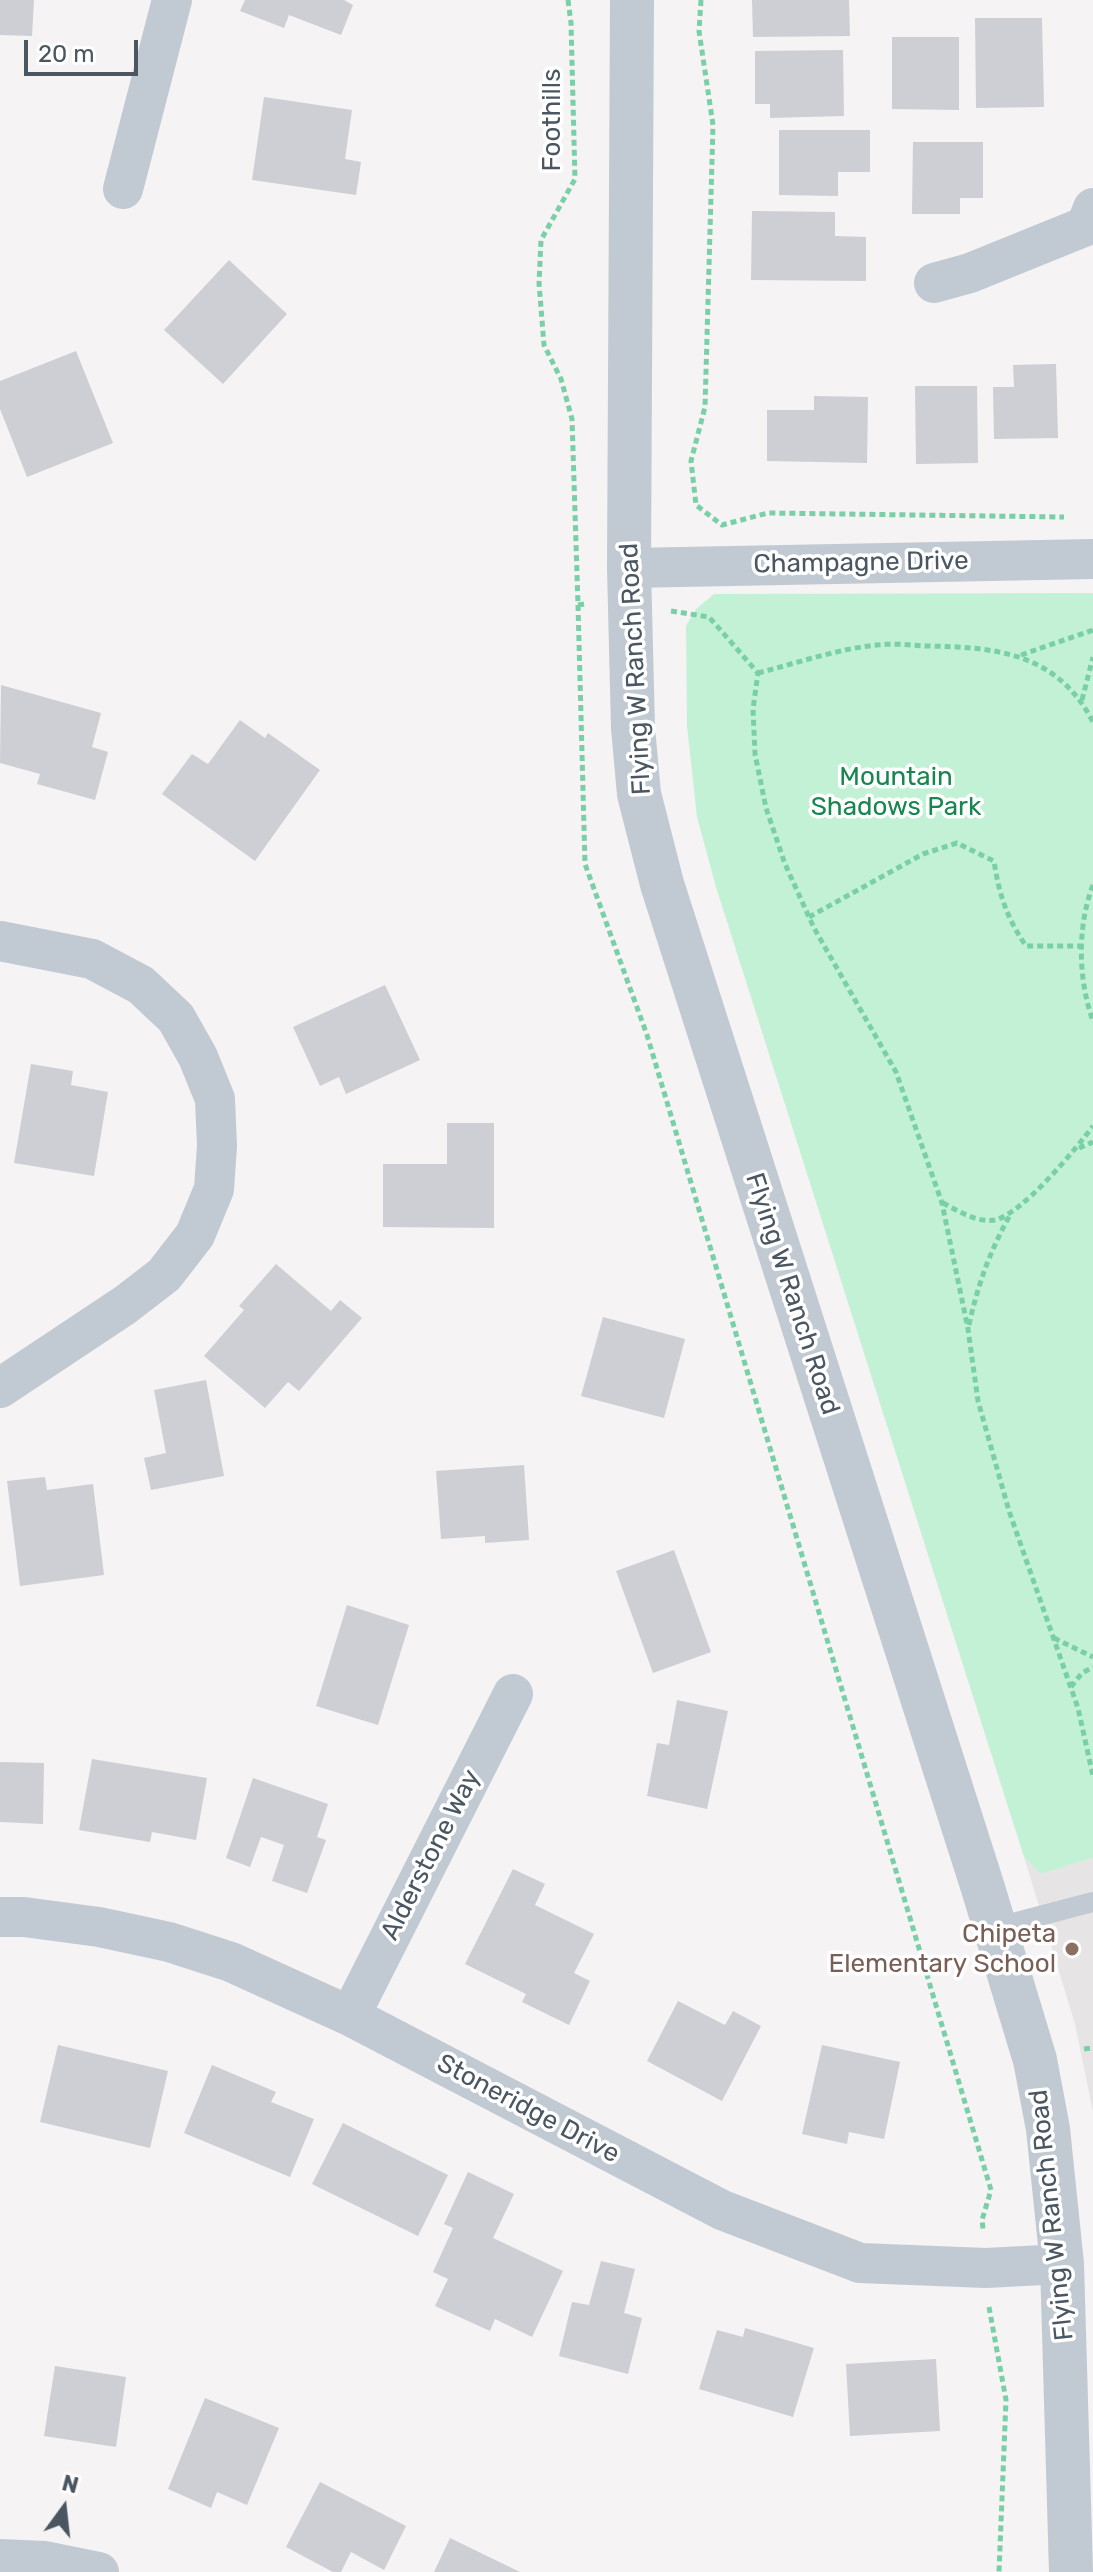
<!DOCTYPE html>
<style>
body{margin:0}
#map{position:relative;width:1093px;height:2572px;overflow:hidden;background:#f5f3f3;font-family:Rubik,sans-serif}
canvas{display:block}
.north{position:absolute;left:24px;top:2468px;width:80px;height:80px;-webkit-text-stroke:6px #fff;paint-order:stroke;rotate:15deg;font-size:22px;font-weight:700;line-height:32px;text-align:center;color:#4a5661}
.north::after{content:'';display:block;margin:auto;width:28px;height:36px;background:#4a5661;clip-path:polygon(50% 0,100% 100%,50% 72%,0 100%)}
.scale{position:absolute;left:24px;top:40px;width:114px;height:36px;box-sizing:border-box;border:4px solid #4a5661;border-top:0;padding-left:10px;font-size:24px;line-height:28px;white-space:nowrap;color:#4a5661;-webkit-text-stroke:6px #fff;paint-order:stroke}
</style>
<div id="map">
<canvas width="1093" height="2572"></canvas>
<div class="north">N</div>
<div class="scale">20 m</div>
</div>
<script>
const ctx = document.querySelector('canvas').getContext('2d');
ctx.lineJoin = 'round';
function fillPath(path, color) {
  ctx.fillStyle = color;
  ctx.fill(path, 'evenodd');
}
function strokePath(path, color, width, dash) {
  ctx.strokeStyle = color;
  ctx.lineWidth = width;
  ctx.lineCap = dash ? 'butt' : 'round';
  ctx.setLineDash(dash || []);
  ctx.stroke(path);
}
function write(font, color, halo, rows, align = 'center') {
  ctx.font = font + ' Rubik,sans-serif';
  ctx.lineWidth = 7;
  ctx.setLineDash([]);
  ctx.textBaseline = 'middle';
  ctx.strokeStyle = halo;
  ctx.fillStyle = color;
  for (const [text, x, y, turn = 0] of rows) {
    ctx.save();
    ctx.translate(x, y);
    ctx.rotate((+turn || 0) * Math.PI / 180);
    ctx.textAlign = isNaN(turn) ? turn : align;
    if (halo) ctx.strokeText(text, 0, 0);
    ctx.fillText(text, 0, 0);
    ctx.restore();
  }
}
fillPath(new Path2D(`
 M1024,1857L1040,1874L1093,1858V2112L1075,2024Z`), '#e6e4e5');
fillPath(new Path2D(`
 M1093,593V1858L1040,1874L1024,1857L716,887L697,817L687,726L686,626L696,609L714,594Z`), '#c3f1d5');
fillPath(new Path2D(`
 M0,0H34L32,36L0,35Z
 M245,0H344L353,5L341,35L289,15L284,28L240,11Z
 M752,0H849L850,36L753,37Z
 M975,18H1042L1044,107L976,108Z
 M892,37H959V110L892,109Z
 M843,50L844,116L770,118V104H755V51Z
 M264,97L352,110L345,159L361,162L356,195L252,180Z
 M779,130H870V172H838V196L779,195Z
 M913,142H983V198H960V214H912Z
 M752,211L835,212V236L866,237V281L751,280Z
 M229,260L287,314L223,384L164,330Z
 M76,351L113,443L27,477L0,409V381Z
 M1056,364L1058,438L994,439L993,387H1014L1013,365Z
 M915,386H977L978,463L916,464Z
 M814,396L868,397L867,463L767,461V410H814Z
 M1,685L101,713L92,747L108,752L95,800L37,784L40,774L0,763Z
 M240,720L265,738L268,733L320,770L255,861L162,794L192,754L208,764Z
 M385,985L420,1060L346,1094L339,1077L320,1086L293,1027Z
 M31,1064L73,1071L71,1085L108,1092L94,1176L14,1163Z
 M447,1123H494V1228L383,1227V1164H447Z
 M276,1264L331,1311L340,1300L362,1318L299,1391L288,1382L265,1408L204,1356L244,1310L239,1306Z
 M603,1317L685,1339L664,1418L581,1396Z
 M206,1380L224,1476L151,1490L144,1458L166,1453L154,1390Z
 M524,1465L529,1540L485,1543V1536L441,1539L436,1471Z
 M45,1477L47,1490L93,1484L104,1575L20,1586L7,1481Z
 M674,1550L711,1652L653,1673L616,1571Z
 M347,1605L409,1625L378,1725L316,1706Z
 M677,1700L728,1711L707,1809L647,1796L657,1743L669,1745Z
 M92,1759L207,1778L196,1840L152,1832L150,1842L79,1830Z
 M0,1762L44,1763L43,1824L0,1822Z
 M253,1778L328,1804L317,1837L326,1840L307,1893L272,1881L284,1845L261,1837L250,1867L226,1858Z
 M513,1869L545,1884L535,1905L594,1934L574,1973L590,1981L569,2025L522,2002L526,1994L465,1964Z
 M678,2001L725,2025L733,2011L761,2026L722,2101L647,2061Z
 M58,2045L168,2071L150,2148L40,2122Z
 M822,2045L900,2062L884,2139L849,2132L847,2144L802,2134Z
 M212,2065L276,2092L271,2102L314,2119L290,2177L184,2133Z
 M343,2123L448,2175L418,2236L312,2184Z
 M468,2172L514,2194L493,2238L563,2271L532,2337L495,2319L490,2331L435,2306L448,2279L433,2272L453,2228L444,2224Z
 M601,2261L635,2269L624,2313L642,2318L628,2374L559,2356L572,2302L589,2305Z
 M745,2328L814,2348L793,2417L699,2389L717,2330L743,2337Z
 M936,2359L940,2431L850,2436L846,2364Z
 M55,2366L126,2377L116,2447L44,2436Z
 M205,2398L279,2428L247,2505L217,2492L211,2508L168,2489Z
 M320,2482L406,2526L384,2570L351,2552L341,2572H333L286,2547Z
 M450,2538L520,2572H434Z`), '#cdcfd5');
strokePath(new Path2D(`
 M568,0L571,23L575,179L541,240L539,283L544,345L561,379L572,419L578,605L584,604
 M701,0L699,31L713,125L705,407L691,461L696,505L722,525L768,513L1064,517
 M578,605L585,864L647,1035L991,2190L982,2220L983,2229
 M671,611L709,617L758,673L753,709L755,754L766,808L785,864L814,928L896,1072L942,1203L968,1329L978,1401L1009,1511L1078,1708L1093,1776
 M1021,655L1093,630
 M758,673C797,663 837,649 877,645C893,643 910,645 926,646C997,647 1057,653 1093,722
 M1082,700L1093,657
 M1093,885C1077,926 1078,980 1093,1021
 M809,917L923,854L957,843L994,861C999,895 1007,918 1026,946H1083
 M1079,1148L1093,1142
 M943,1203C958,1211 977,1223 995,1220C1022,1214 1076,1149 1093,1126
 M969,1325C978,1284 990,1251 1010,1215
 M1054,1638L1093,1657
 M1071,1687L1082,1673L1093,1667
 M1084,2049L1093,2048
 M989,2307L1006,2400L999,2572`), '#7ad0a6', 5, [6, 4]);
strokePath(new Path2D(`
 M994,1928L1093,1902`), '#c1cad2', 20);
strokePath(new Path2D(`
 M123,189L172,0
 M934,283L970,273L1086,226L1093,208
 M629,568L1093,559
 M0,941L92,959L141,985L176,1018L198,1057L215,1099L217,1146L214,1189L195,1235L164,1275L125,1305L0,1388
 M0,1917H24L99,1927L169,1942L231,1962L350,2016L722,2210L860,2263L986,2268L1062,2264
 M350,2016L513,1694
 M0,2559L45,2561L99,2572`), '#c1cad2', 40);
strokePath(new Path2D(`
 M632,0L629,568L633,728L639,794L662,884L982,1885L1035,2060L1048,2129L1062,2264L1071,2572`), '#c1cad2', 44);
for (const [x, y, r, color] of [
 [1072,1949,8,"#8d6e63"]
]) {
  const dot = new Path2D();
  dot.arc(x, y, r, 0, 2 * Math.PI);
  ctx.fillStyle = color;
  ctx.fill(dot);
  strokePath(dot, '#fff', 3);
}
write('26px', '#4a5661', '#fff', [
 ["Foothills",552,120,-90],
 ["Champagne Drive",861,563,-1],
 ["Flying W Ranch Road",636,669,-93],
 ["Flying W Ranch Road",792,1294,72],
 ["Alderstone Way",431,1855,-63],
 ["Stoneridge Drive",528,2109,28],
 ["Flying W Ranch Road",1052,2215,-96]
]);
write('26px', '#17864f', '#fff', [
 ["Mountain",896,777],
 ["Shadows Park",896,807]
]);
write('26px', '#785e54', '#fff', [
 ["Chipeta",1056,1934],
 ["Elementary School",1056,1964]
], 'right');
</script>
